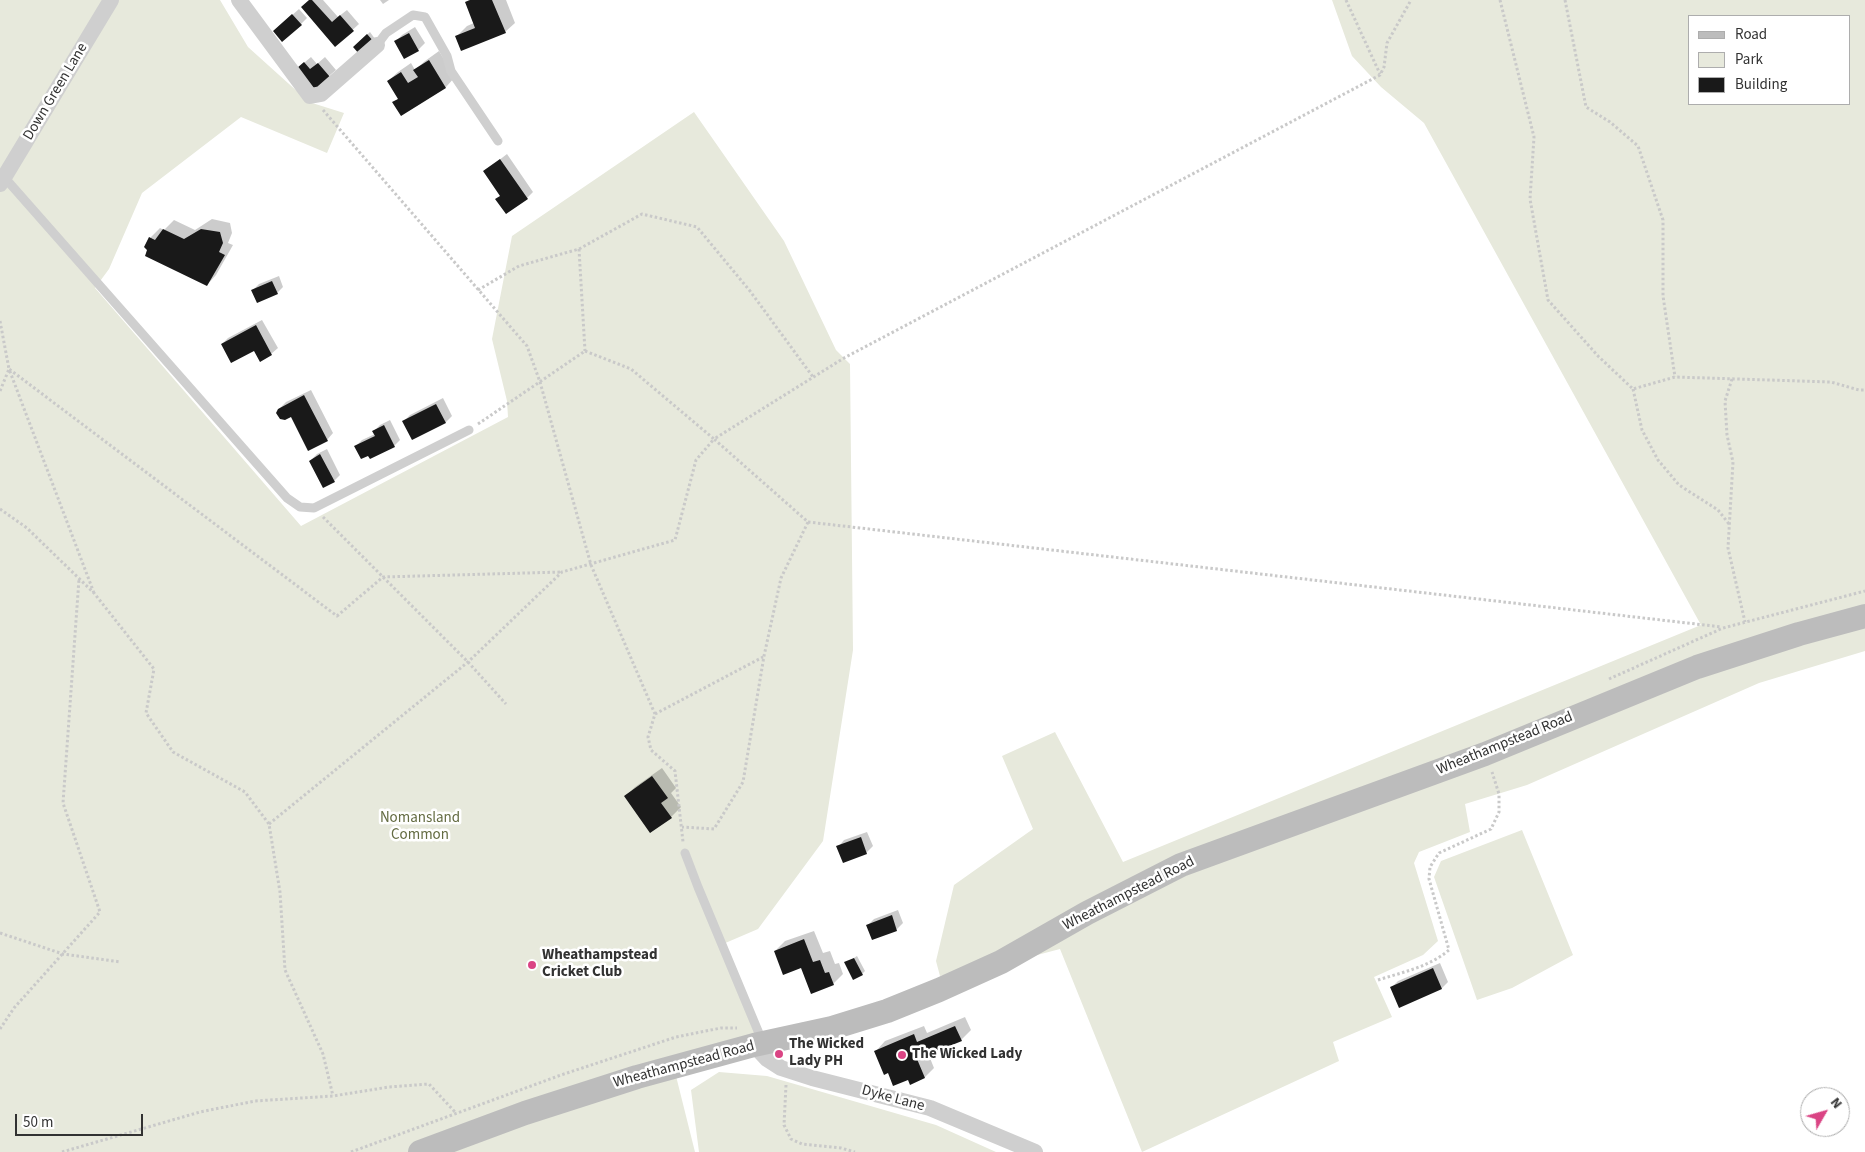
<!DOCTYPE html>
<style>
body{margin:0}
#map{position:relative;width:1865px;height:1152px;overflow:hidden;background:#fff;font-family:"Source Sans 3",sans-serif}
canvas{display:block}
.legend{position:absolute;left:1688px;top:15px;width:162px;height:90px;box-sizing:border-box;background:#fff;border:1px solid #adadad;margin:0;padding:6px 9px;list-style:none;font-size:15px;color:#323232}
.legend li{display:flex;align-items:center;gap:10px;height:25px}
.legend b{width:25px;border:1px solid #adadad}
.north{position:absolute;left:1800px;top:1087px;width:50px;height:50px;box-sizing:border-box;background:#fff;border:1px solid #adadad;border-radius:50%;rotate:52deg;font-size:14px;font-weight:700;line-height:20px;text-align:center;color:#323232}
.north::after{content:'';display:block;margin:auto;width:18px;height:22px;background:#da4484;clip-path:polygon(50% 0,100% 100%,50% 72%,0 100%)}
.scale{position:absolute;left:15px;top:1114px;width:128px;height:22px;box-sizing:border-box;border:2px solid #323232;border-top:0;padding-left:6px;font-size:15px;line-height:18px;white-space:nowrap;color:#323232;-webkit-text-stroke:4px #fff;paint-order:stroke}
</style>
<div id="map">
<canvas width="1865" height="1152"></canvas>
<ul class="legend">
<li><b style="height:6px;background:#bcbcbc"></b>Road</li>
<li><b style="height:14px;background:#e7e9dc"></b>Park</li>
<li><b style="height:14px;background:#191919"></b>Building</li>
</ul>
<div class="north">N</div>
<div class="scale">50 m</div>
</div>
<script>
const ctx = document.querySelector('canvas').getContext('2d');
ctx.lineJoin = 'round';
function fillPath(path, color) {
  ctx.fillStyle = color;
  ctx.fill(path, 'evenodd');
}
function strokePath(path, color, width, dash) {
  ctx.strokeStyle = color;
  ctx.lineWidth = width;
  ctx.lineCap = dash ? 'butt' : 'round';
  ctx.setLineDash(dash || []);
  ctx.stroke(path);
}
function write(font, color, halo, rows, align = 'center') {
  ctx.font = font + ' "Source Sans 3",sans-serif';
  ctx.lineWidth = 5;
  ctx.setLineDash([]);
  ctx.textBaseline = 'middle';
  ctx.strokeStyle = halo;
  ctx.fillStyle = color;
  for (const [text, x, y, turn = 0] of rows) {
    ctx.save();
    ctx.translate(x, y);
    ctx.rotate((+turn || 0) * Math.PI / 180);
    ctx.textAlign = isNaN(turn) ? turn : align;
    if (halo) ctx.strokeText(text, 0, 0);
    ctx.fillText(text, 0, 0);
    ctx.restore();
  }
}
fillPath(new Path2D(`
 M0,0H220L248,47L309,102L344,113L327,153L241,117L142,193L109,269L95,288L301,526L508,417L507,401L492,339L512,236L694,112L784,241L836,350L850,364L853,650L823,841L758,929L723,944L770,1050L676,1076L695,1152H0Z
 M1332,0H1865V651L1759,683L1527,785L1465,804L1470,832L1419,852L1414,863L1438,941L1423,955L1374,977L1392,1017L1333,1042L1339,1061L1142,1152L1060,949L1007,963L940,976L936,961L954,885L1033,829L1002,756L1055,732L1123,862L1701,625L1424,123L1381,87L1352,56ZM1689,16H1849V104H1689Z
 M1522,830L1573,955L1512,988L1477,1000L1434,877L1441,861Z
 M719,1072L767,1076L936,1125L996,1152H699L691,1090Z`), '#e7e9dc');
fillPath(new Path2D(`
 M310,0H323L338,17L347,10L359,24L336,45Z
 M380,0H389L383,4Z
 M469,0H506L515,23L505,32L457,36L467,26L474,23L466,2Z
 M299,9L307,18L301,24L281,25Z
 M415,27L425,43L418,50L405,57L396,41L402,35Z
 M370,32L375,39L354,47Z
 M439,51L455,77L446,87L401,115L394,103L399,98L388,81L398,72L411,63L415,70L425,61Z
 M311,57L317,64L325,57L336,70L315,88L298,68Z
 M507,154L533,192L527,198L501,195L485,171Z
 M212,219L230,223L232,233L228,243L233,245L216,275L207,285L145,247L151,237L160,228L164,230L174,220L195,230Z
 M279,276L283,287L277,293L253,290L259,284Z
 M262,320L278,348L271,354L254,349L222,344L228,338Z
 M311,390L333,433L327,440L279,409L286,402Z
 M443,398L452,416L446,422L412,439L404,421L410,415Z
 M390,420L400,440L394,446L368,454L356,446L362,440L375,434L374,431L380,425Z
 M327,449L340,475L334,481L310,461L317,454Z
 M662,768L676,788L671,793L681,807L671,817L625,797L635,787Z
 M867,832L873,846L866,853L838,847L844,840Z
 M898,910L903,923L896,930L868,925L874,919Z
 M814,931L823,953L830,951L835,964L839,963L843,974L833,984L775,951L785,941Z
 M857,956L865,971L862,974L846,963Z
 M1440,963L1448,982L1442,988L1400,1006L1392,987L1398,981Z
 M965,1017L971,1030L961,1040L928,1053L934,1068L925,1077L908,1078L889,1072L876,1051L885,1041L924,1026L927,1033Z`), '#0003');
fillPath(new Path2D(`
 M309,0H312L332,22L340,15L354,31L335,47L301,7Z
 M470,0H492L506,33L461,51L455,36L475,28L465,2Z
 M292,14L302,25L282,42L273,31Z
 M409,33L419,51L404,59L394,41Z
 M367,34L374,42L360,55L353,47Z
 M429,60L446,88L401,116L392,102L398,99L387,81L401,72L408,83L418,77L413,70Z
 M304,62L310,69L318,63L330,77L315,90L297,68Z
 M500,159L528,199L506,214L495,199L500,196L483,171Z
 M163,229L184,239L201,229L220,232L223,243L219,252L225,255L207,286L145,256L147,250L144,247L149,237L155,240Z
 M272,281L278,294L257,303L251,290Z
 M256,325L272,355L260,362L254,351L231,363L221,344Z
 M304,395L328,441L308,451L291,417L285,420L280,419L276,413L278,409Z
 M436,404L446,423L412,440L402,421Z
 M384,425L395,447L370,459L368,456L361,459L354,446L375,436L372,431Z
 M320,454L335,482L323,488L309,461Z
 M652,776L668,798L661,803L672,818L650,833L624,796Z
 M861,837L867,854L843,863L836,846Z
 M892,915L897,931L872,940L866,925Z
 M804,939L813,962L820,960L825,973L829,972L834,985L811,994L801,968L783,975L774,951Z
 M854,958L863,975L853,980L844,962Z
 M1433,968L1442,989L1399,1008L1390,987Z
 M955,1026L962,1041L917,1059L925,1078L910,1085L908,1080L893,1086L888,1073L884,1075L874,1051L914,1034L917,1042Z`), '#191919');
strokePath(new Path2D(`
 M1346,0L1380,74
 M1500,0L1534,137L1530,199L1548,300L1598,356L1633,389L1675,377L1831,382L1859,390H1865
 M1565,0L1586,107L1610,122L1638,146L1663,220V296L1675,377
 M323,110L527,346L540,382L591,565L655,714L648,737L651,750L675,771L683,842
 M579,249L585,351
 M478,290L519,266L579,249L642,214L697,227L750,291L813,377
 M0,321L9,369L0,391
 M585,351L631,369L714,439L844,358L1380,75L1384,67L1387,43L1411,0
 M1732,379L1725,401L1727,435L1733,462L1728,548L1745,622
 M1633,389L1642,430L1658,460L1679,485L1718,510L1729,524
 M478,424L585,351
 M0,509L27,528L94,593L154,669L146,713L173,752L245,792L269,824L280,892L285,970L323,1054L333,1096
 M323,517L468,662L506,704
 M808,522L1722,627
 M94,593L9,369L337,616L383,577L562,572
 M1609,679L1723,628L1865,591
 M655,714L763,657
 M269,824L468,662L562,572L675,540L696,460L714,439L808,522L781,578L764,656L743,782L714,829L682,827
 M0,933L63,954L121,962
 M1378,980C1403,972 1429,967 1449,950L1429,879L1430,867L1439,853L1491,829L1499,812V794L1492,772
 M0,1029L14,1008L100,912L63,803L79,579
 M786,1085L784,1125L791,1139L802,1144L841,1148L855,1152
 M62,1152L200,1112L255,1101L333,1096L389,1087L429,1084L455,1112
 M351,1152L561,1075L676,1037L721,1028H737`), '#c9c9c9', 3, [2.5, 2.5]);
strokePath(new Path2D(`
 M377,45L386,33L413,15L425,17L447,56L451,71L498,141
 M5,178L287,498L300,507L314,508L469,430
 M685,853L698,887L763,1043`), '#cfcfcf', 9);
strokePath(new Path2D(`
 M239,0L310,96L321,94L377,45
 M0,184L111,0
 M754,1045L767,1059L781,1068L812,1078L930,1108L1035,1152`), '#cfcfcf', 16);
strokePath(new Path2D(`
 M420,1152L525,1113L637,1077L754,1045L832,1028L887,1011L939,990L1001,962L1087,913L1181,865L1485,754L1697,667L1799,634L1865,616`), '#bcbcbc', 24);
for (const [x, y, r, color] of [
 [532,965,5,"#da4484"],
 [779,1054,5,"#da4484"],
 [902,1055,5,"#da4484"]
]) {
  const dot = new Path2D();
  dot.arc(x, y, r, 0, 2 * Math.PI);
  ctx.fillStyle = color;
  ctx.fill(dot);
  strokePath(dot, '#fff', 2);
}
write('15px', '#323232', '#fff', [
 ["Down Green Lane",56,92,-59],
 ["Wheathampstead Road",1505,744,-22],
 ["Wheathampstead Road",1129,894,-27],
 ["Wheathampstead Road",684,1065,-15],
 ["Dyke Lane",893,1099,15]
]);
write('15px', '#646c42', '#fff', [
 ["Nomansland",420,819],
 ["Common",420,836]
]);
write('bold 15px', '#323232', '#fff', [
 ["Wheathampstead",542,956],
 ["Cricket Club",542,973],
 ["The Wicked",789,1045],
 ["Lady PH",789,1062],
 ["The Wicked Lady",912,1055]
], 'left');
</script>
